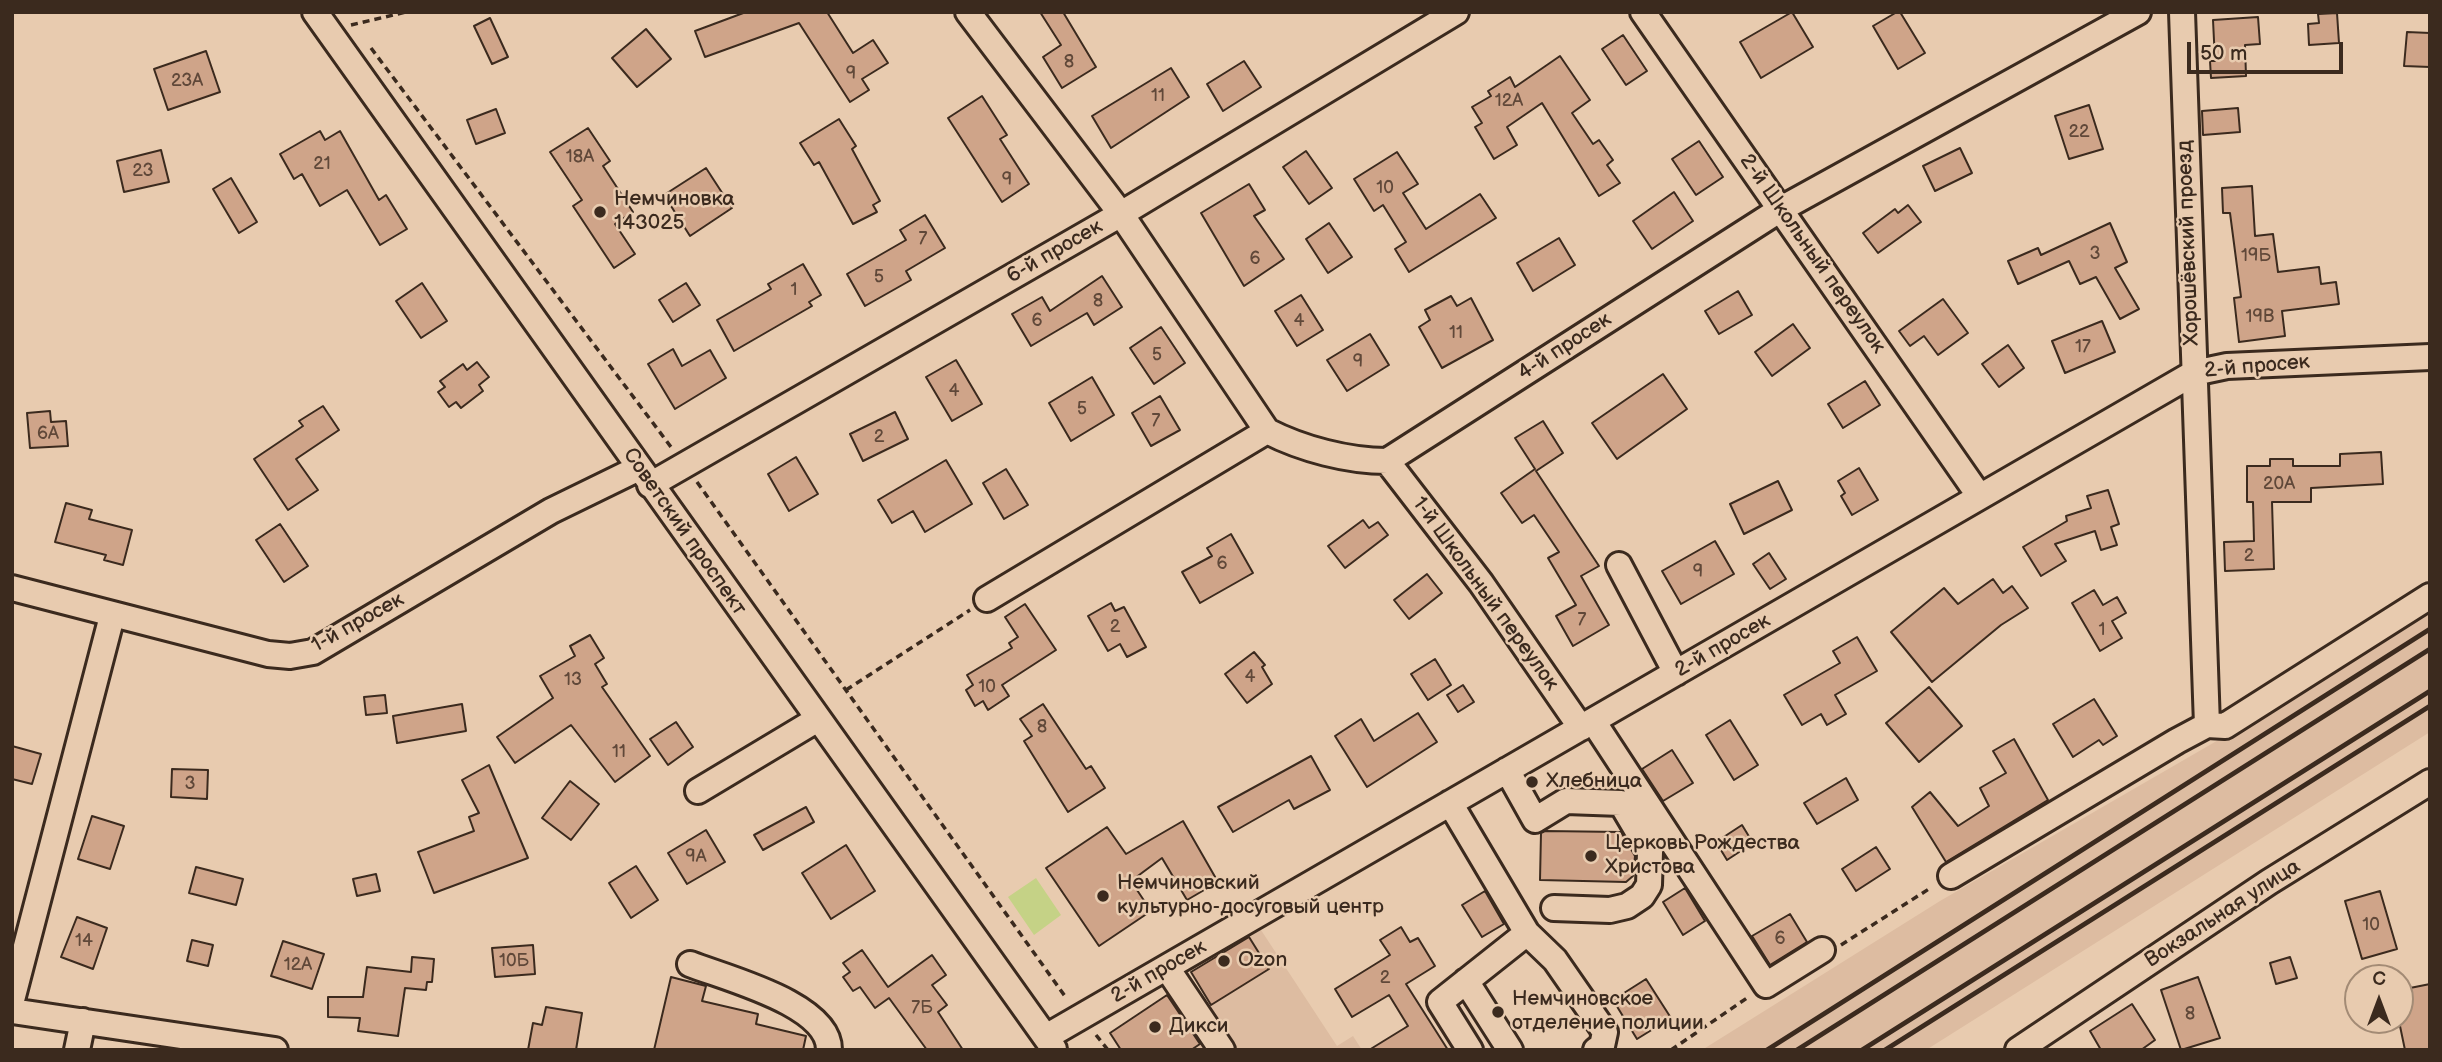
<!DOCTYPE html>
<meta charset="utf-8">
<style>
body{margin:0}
#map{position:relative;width:2442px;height:1062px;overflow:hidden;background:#e8cbaf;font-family:"Balsamiq Sans",sans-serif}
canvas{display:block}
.frame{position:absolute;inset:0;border:14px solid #3b2a1e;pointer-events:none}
.north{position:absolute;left:2344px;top:964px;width:70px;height:70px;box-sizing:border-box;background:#e8cbaf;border:2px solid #a38b75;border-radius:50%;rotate:0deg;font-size:19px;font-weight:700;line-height:28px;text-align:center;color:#3b2a1e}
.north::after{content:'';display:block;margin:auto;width:24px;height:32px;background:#3b2a1e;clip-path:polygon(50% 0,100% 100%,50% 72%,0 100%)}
.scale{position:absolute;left:2187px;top:42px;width:156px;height:32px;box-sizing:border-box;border:4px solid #3b2a1e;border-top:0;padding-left:9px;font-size:21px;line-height:24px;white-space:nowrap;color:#3b2a1e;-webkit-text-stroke:5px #e8cbaf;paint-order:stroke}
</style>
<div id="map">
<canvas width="2442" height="1062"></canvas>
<div class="frame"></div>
<div class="north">С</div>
<div class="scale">50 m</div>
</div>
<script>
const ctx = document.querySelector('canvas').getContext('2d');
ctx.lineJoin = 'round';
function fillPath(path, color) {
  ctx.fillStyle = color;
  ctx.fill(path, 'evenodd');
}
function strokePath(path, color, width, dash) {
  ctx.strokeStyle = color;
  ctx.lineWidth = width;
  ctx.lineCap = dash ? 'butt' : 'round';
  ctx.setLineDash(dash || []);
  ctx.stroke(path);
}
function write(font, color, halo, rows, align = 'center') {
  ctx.font = font + ' "Balsamiq Sans",sans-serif';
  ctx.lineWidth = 5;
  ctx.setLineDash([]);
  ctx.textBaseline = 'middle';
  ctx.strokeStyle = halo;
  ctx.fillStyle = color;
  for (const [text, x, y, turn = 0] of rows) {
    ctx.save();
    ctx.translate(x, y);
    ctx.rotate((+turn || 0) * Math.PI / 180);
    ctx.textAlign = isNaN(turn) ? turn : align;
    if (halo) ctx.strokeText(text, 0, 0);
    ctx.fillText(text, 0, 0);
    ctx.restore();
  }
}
fillPath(new Path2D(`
 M2430,607V732L1926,1050H1702L1940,901L2272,709Z
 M1261,930L1337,1046L1353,1036L1362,1050H1191L1201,1043L1186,1020L1269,969L1249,937Z`), '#ddbca1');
fillPath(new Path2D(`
 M1036,878L1061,915L1034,935L1008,897Z`), '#c5d286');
const building = new Path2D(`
 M746,12H827L853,53L873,40L888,63L862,79L869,90L850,102L799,23L705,57L695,31Z
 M1040,12H1063L1096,67L1062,88L1043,57L1061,45Z
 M1792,12L1813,47L1761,78L1740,42Z
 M1897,12H1900L1925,53L1898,69L1873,26Z
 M2337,13L2339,43L2309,45L2308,24L2319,23L2318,14Z
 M2258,17L2260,44L2245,45L2246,76L2211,78L2210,61H2215L2213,20Z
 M490,18L508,57L492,64L474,26Z
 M646,29L671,59L637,87L612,58Z
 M2407,32L2430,33V67L2404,66Z
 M1623,35L1647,71L1626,85L1602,49Z
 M206,51L220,92L168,110L154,69Z
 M1560,56L1590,100L1572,113L1593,144L1599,140L1613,160L1607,165L1620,183L1599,196L1542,103L1507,127L1517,145L1494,159L1475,127L1482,123L1472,107L1491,96L1488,91L1510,77L1515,87Z
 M1244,61L1261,87L1223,111L1207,84Z
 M1171,68L1189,97L1111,148L1092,116Z
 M982,96L1007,135L1000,139L1029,184L1002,202L948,118Z
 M2089,105L2103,149L2069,159L2055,116Z
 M2238,108L2240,132L2203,135L2202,111Z
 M496,109L505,133L476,144L467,120Z
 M839,119L856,146L852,149L880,201L873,205L877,212L853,224L819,162L814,165L800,143Z
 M588,128L610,161L603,166L633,212L615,224L635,254L614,268L573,206L582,200L550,152Z
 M320,131L325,140L340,131L379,200L386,195L407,229L380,245L347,190L320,206L302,174L294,179L280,154Z
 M1699,141L1723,177L1696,195L1672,159Z
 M1960,148L1972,173L1935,191L1923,166Z
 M161,150L169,182L124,192L117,161Z
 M1306,151L1332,188L1309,204L1283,167Z
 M1397,152L1418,184L1403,193L1426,229L1480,194L1496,218L1409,272L1395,249L1406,242L1383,205L1374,211L1354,179Z
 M706,168L732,208L690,236L664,195Z
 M231,178L257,222L239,233L213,189Z
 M1249,184L1265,210L1254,216L1284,259L1244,286L1201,213Z
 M2252,186L2255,236L2273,234L2278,272L2319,267L2321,284L2336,282L2339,304L2282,311L2285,336L2239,342L2234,298L2241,297L2230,213H2223L2222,188Z
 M1674,192L1693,221L1652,249L1633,221Z
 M1908,205L1921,222L1878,253L1863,233L1895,209L1898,213Z
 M925,215L945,248L906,271L911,280L865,306L847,274L906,240L900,230Z
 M1329,223L1352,257L1328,273L1306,239Z
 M2110,223L2127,262L2115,268L2139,309L2120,319L2096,277L2080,284L2069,261L2018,284L2008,261L2038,248L2041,255Z
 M1559,238L1575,265L1533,291L1517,263Z
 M803,264L821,295L809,302L812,306L734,351L717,320L771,289L768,284Z
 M1102,276L1122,307L1094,325L1087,313L1031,346L1012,314L1042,297L1050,311Z
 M422,283L447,321L421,338L396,301Z
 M686,283L700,305L673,322L659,300Z
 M1738,291L1752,315L1719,334L1705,311Z
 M1301,295L1323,330L1297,346L1275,311Z
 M1451,296L1457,306L1471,298L1493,340L1442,368L1419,327L1430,320L1425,310Z
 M1943,299L1968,333L1938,355L1924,336L1910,346L1899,331Z
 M2102,321L2115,352L2065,373L2052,341Z
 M1793,324L1810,348L1772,376L1755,352Z
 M1161,327L1185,363L1154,384L1130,348Z
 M1370,334L1389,365L1347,391L1327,360Z
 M2008,345L2024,368L1999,387L1982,364Z
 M673,349L682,366L710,350L726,378L675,409L648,364Z
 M956,360L982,404L952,421L926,377Z
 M477,362L489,377L479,385L483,391L461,408L456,402L449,407L438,392L445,387L440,381L463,364L467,370Z
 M1663,374L1687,409L1617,459L1592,423Z
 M1092,377L1114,415L1071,441L1049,403Z
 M1865,381L1880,405L1843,428L1828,404Z
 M1160,396L1180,430L1151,446L1132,413Z
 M323,406L339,430L296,459L318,490L288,510L254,459L303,426L299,421Z
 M50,411L51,422L66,421L68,446L30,448L27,413Z
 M895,412L908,439L863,461L850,434Z
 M1543,421L1563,453L1536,471L1599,566L1581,576L1609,625L1573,646L1556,616L1576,605L1548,558L1559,552L1534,515L1522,523L1501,493L1535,469L1515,438Z
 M2381,452L2383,484L2311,488V502H2272L2274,569L2225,571L2224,542L2254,541L2253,502H2247V466H2270V459H2293V466H2340V454Z
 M796,457L818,494L789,511L768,474Z
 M946,460L972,504L925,532L913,511L892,523L878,500Z
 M1859,468L1878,500L1852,515L1841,496L1845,493L1838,481Z
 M1006,469L1028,505L1004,519L983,483Z
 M1778,481L1792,510L1744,534L1730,504Z
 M2108,490L2119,524L2111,527L2117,545L2101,550L2095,531L2055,544L2066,561L2041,576L2023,547L2067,521L2066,516L2091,508L2087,496Z
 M66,503L92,510L89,519L132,530L123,565L104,560L106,555L55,542Z
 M1363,520L1369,528L1378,522L1388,535L1345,568L1328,546Z
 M280,524L308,566L284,582L256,540Z
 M1231,534L1253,573L1200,603L1182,572L1212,556L1207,548Z
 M1715,541L1734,574L1681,604L1662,571Z
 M1769,553L1786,579L1770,589L1753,564Z
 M1427,574L1442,593L1409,619L1394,600Z
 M1993,579L2003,593L2012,586L2028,608L2001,625L1932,682L1891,632L1944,588L1958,604Z
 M2094,590L2103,605L2117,597L2126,613L2112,621L2122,638L2100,651L2072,603Z
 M1111,603L1115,611L1124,607L1146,647L1127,657L1120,644L1108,651L1088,616Z
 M1025,604L1056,650L1002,685L1009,696L988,710L983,701L975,706L966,690L973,685L967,675L1012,648L1009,643L1018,637L1005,617Z
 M590,635L604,658L595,664L607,684L602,687L650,756L615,782L571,725L515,763L497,737L553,698L540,676L575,656L570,646Z
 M1857,637L1877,671L1835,695L1846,714L1827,725L1821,714L1802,725L1784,695L1840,663L1833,651Z
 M1254,652L1265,665L1262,667L1272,684L1247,703L1225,674Z
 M1435,659L1451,685L1428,700L1411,674Z
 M1463,685L1474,702L1458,712L1447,695Z
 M1929,687L1962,726L1919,762L1886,723Z
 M385,695L387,713L366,715L364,697Z
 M2094,699L2117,736L2103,745L2099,740L2073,757L2053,724Z
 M462,704L466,731L397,743L393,716Z
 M1043,704L1086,769L1091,766L1105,788L1068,812L1024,741L1032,736L1020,719Z
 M1418,713L1437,742L1367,787L1335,736L1361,719L1374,741Z
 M1730,720L1758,765L1734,780L1706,735Z
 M676,722L693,747L668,765L650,739Z
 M2014,739L2048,800L1946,862L1912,807L1930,792L1958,826L1989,806L1980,788L2006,773L1993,751Z
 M12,746L41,754L32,784L12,779Z
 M1672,750L1693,783L1663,801L1642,769Z
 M1311,756L1330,790L1294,809L1289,800L1233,832L1218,807Z
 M489,765L528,858L434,893L418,852L474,831L469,817L479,813L462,780Z
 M172,769L208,770L207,799L171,797Z
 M1846,778L1858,800L1817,824L1804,803Z
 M570,781L599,804L571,840L542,818Z
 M806,807L814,822L763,850L754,835Z
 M92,816L124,826L110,869L78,859Z
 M1183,821L1218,882L1187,900L1162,858L1131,881L1151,911L1099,946L1046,868L1107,827L1126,854Z
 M1742,825L1753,843L1727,860L1716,842Z
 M706,830L725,862L687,884L668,853Z
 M1545,831L1621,832L1635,856L1633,876L1626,882L1540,880L1541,833Z
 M846,845L875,891L831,919L802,873Z
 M1876,847L1890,869L1856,891L1842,869Z
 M636,866L658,900L631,918L609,883Z
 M196,867L243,879L236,905L189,893Z
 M376,874L380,891L357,896L353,879Z
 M1685,888L1705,921L1683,935L1663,902Z
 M1485,891L1504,924L1482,937L1462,905Z
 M2380,891L2397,949L2362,959L2345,901Z
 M1790,914L1807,942L1770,965L1752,936Z
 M77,917L107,928L93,969L61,957Z
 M1401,927L1410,942L1418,938L1435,966L1406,984L1448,1050H1369L1408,1026L1389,995L1352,1017L1335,989L1390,955L1380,940Z
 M1249,937L1269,969L1211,1005L1191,972Z
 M192,940L213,945L208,966L187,961Z
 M283,941L324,954L312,989L271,976Z
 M533,945L535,974L495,977L492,948Z
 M862,950L888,987L932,955L946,975L932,985L947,1005L938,1012L963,1050H927L889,998L875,1008L860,987L853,991L843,977L850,972L843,963Z
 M412,957L434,959L432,982H427L426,990L405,988L398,1036L358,1031L360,1018L328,1017V997H363L367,967L411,972Z
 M2290,957L2297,978L2276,984L2270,963Z
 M671,977L706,986L702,1001L758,1014L756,1024L806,1036L803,1050H654Z
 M2198,977L2220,1038L2181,1050L2161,990Z
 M1646,979L1671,1018L1637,1039L1613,1000Z
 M2430,984V1050H2405L2400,1026V990Z
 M1167,995L1200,1044L1191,1050H1121L1110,1033Z
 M2132,1004L2155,1040L2141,1050H2101L2090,1031Z
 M546,1007L582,1013L576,1050H528L533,1023L542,1025Z`);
fillPath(building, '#cfa489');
strokePath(building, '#3b2a1e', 2);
const minor = new Path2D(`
 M315,12L1054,1049
 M968,12L1121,214L1267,431
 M1643,12L1980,497
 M2182,12L2207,725
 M1387,461L1481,583L1581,728
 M650,485L1121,214L1456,12
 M1619,565L1676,673
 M12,588L268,654L290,656L313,652L551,511L639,468
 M987,599L1267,431C1302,449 1348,461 1387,461L1781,209L2138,12
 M1593,721L1766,985L1822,950
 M1507,770L1535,820L1566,801L1621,803L1650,852L1649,885L1642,896L1627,906L1610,910L1554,908
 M698,791L818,719
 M1450,803L1527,933L1440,1002L1470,1050
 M1951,876L2177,741L2207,725L2225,726L2430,596
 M1527,933L1555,960L1605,1032L1602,1046L1596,1050
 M690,964C725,978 830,1004 829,1050
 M1167,968L1222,1050
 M1466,981L1510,1050
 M12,1000L112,616
 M12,1011L275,1050
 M1046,1037L2194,373L2227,366L2430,357
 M77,1050L83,1021
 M2018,1050L2269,882L2430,782`);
strokePath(minor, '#3b2a1e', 30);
strokePath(new Path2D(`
 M351,25L406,12
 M371,48L671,447
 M697,482L1067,999
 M846,690L970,610
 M1841,945L1932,887
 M1096,1035L1108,1050
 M1671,1050L1747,998`), '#3b2a1e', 3.5, [7, 5]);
strokePath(minor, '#e8cbaf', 24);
strokePath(new Path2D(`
 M1767,1050L2430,629
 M1797,1050L2430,649
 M1862,1050L2430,691
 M1885,1050L2430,706`), '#3b2a1e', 5);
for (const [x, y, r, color] of [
 [600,212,7,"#3b2a1e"],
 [1532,782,7,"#3b2a1e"],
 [1591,856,7,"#3b2a1e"],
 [1103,896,7,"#3b2a1e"],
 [1224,961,7,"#3b2a1e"],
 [1498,1012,7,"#3b2a1e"],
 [1155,1027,7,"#3b2a1e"]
]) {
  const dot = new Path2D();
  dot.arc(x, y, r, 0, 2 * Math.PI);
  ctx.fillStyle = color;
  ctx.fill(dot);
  strokePath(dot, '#e8cbaf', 2.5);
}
write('18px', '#604839', null, [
 ["8",1069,62],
 ["9",851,74],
 ["23А",187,81],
 ["11",1158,96],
 ["12А",1509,101],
 ["22",2079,132],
 ["18А",580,157],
 ["21",322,164],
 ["23",143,171],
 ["9",1007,180],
 ["10",1385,188],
 ["7",923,239],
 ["3",2095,254],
 ["19Б",2256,256],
 ["6",1255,259],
 ["5",879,277],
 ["1",794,290],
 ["8",1098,301],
 ["19В",2260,317],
 ["6",1037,321],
 ["4",1299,321],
 ["11",1456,333],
 ["17",2083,347],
 ["5",1157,355],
 ["9",1358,362],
 ["4",954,391],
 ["5",1082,409],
 ["7",1156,421],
 ["6А",48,434],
 ["2",879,437],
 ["20А",2279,484],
 ["2",2249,556],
 ["6",1222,564],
 ["9",1698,572],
 ["7",1582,620],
 ["2",1115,627],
 ["1",2102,630],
 ["4",1250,677],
 ["13",573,680],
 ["10",987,687],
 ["8",1042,727],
 ["11",619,752],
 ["3",190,784],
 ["9А",696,857],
 ["10",2371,925],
 ["6",1780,939],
 ["14",84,941],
 ["10Б",514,961],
 ["12А",298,965],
 ["2",1385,978],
 ["7Б",922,1008],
 ["8",2190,1014]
]);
write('21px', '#3b2a1e', '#e8cbaf', [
 ["Немчиновка",614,200],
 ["143025",614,224],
 ["Хлебница",1546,782],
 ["Церковь Рождества",1605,844],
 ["Христова",1605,868],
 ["Немчиновский",1117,884],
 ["культурно-досуговый центр",1117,908],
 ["Ozon",1238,961],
 ["Немчиновское",1512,1000],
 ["отделение полиции",1512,1024],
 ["Дикси",1169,1027]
], 'left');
write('21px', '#3b2a1e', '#e8cbaf', [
 ["Хорошёвский проезд",2189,243,-92],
 ["6-й просек",1055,252,-30],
 ["2-й Школьный переулок",1812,254,55],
 ["4-й просек",1565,347,-33],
 ["2-й просек",2257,367,-5],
 ["Советский проспект",684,532,55],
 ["1-й Школьный переулок",1485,594,54],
 ["1-й просек",358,623,-29],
 ["2-й просек",1723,646,-30],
 ["Вокзальная улица",2223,914,-33],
 ["2-й просек",1159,972,-30]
]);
</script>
